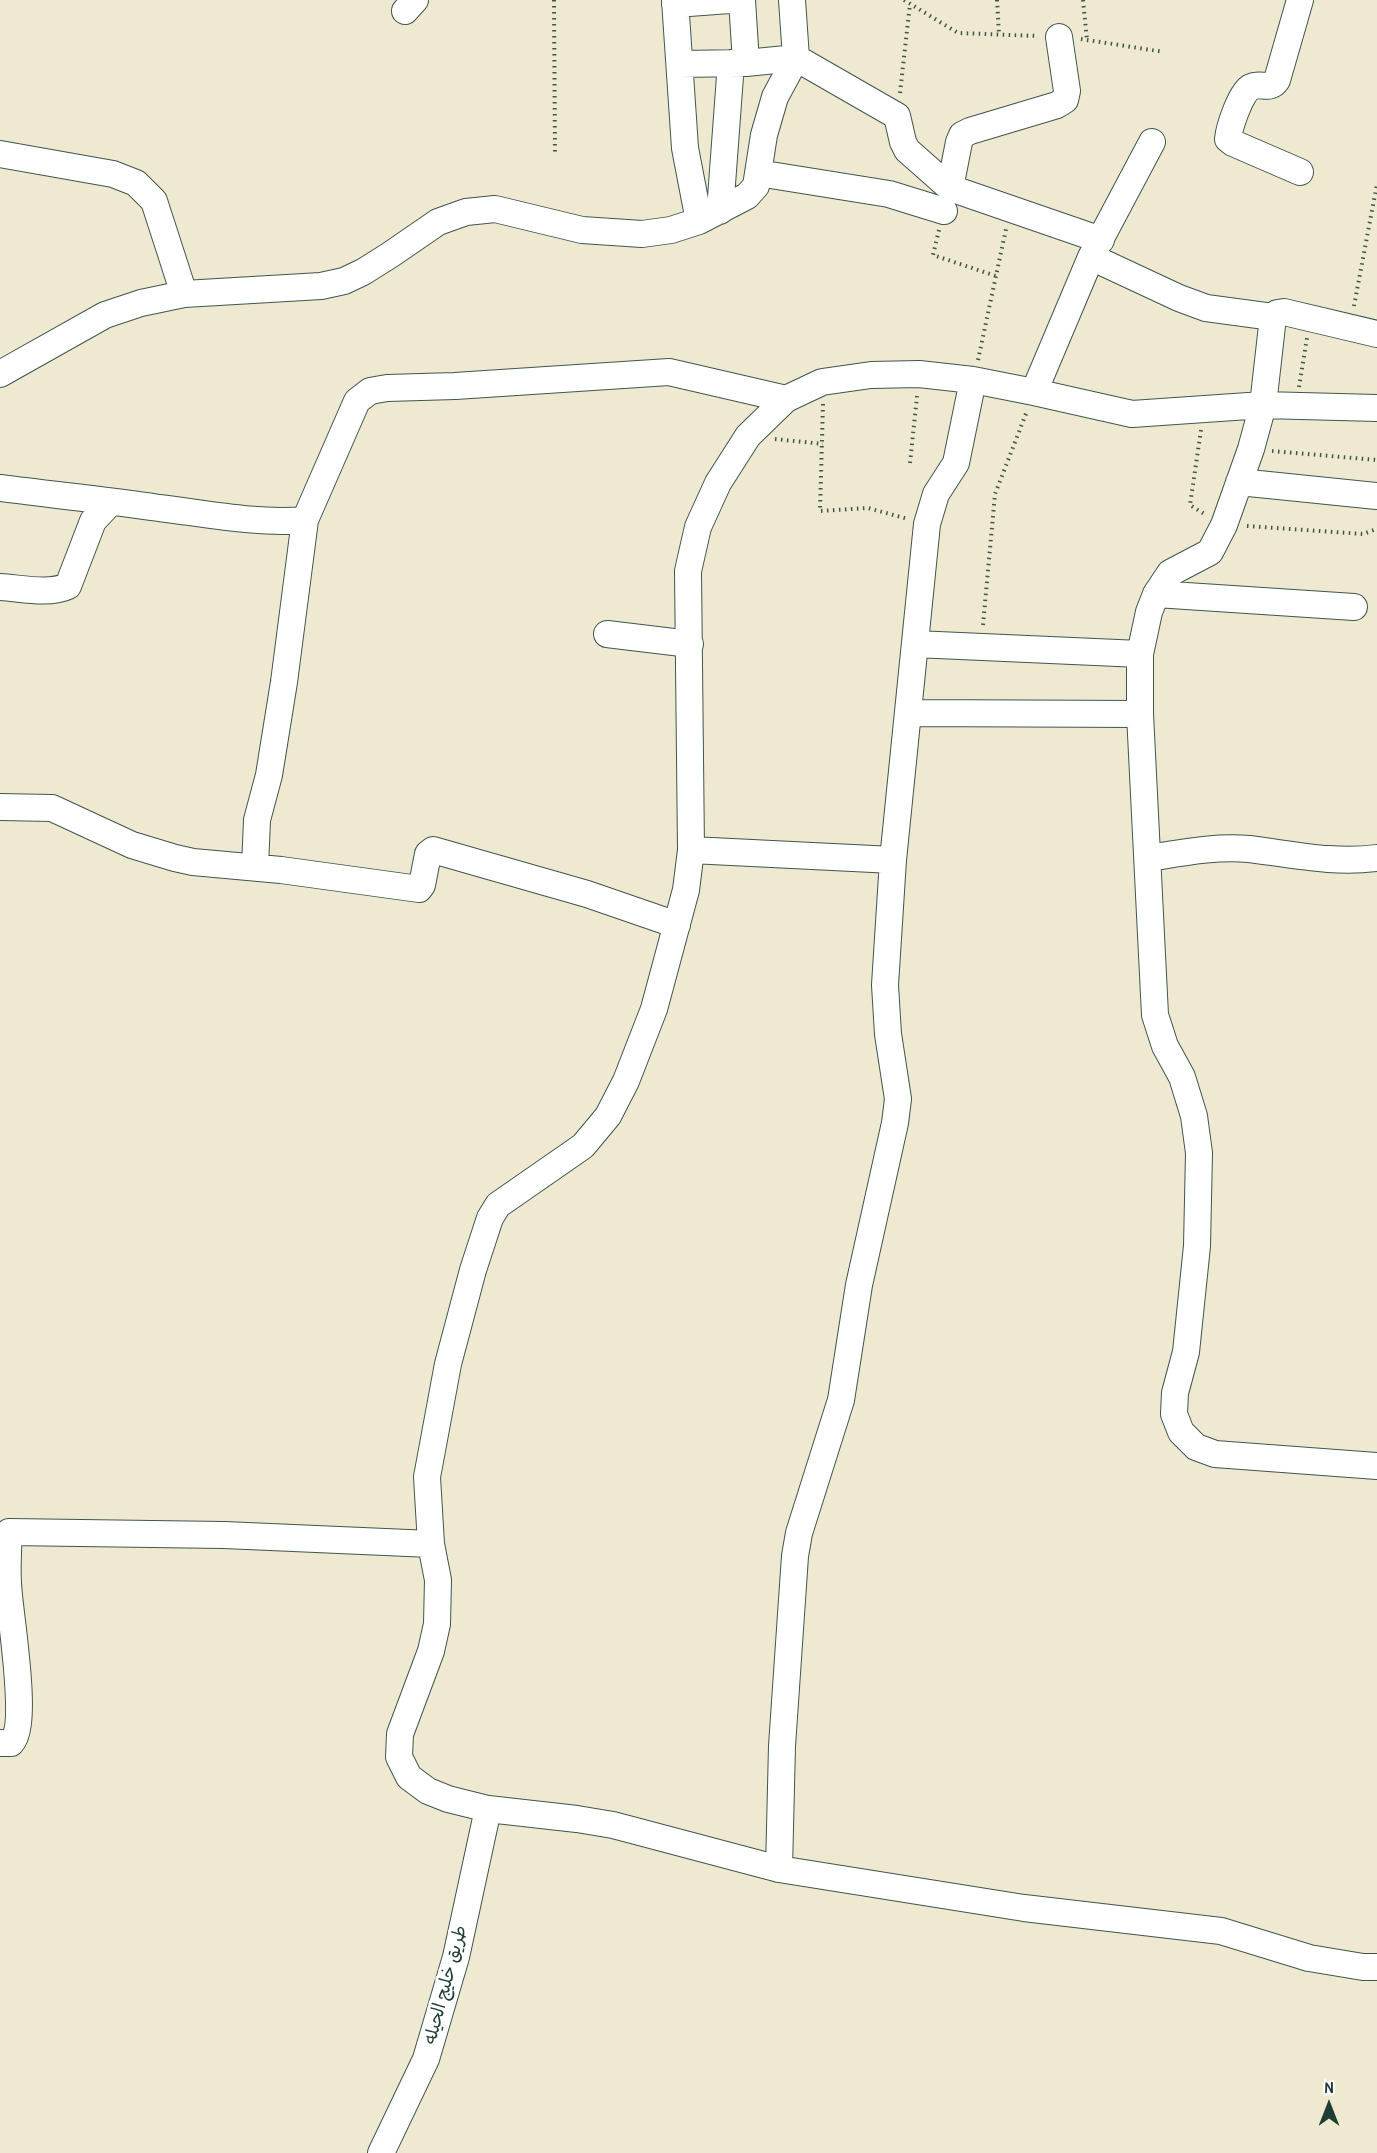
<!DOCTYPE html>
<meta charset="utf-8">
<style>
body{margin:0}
#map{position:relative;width:1377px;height:2153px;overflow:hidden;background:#eee9d0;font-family:"Patrick Hand",sans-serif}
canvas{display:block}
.north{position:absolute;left:1299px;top:2075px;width:60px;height:60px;-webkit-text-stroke:4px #fff;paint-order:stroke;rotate:0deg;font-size:16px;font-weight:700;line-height:24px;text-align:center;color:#1f3d34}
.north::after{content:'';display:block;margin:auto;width:21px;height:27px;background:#1f3d34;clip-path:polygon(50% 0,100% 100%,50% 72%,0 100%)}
</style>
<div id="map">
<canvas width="1377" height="2153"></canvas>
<div class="north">N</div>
</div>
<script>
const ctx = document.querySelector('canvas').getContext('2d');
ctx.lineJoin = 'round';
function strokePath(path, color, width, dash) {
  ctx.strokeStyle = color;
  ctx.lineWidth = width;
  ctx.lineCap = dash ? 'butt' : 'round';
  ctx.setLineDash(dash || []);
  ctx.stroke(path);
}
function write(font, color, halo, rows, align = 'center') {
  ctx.font = font + ' "Patrick Hand","Playpen Sans Arabic",sans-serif';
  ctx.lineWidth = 6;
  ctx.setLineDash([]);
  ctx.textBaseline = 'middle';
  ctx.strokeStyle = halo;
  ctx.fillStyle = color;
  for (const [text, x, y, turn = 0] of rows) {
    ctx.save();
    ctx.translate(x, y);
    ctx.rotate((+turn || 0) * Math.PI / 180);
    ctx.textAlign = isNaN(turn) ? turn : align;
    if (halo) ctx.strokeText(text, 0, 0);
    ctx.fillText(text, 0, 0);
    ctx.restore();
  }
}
const minor = new Path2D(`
 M675,0L685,148L699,221
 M742,0L746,63
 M675,4L730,0
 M405,11L415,0
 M680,64L746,63L796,58L897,116L903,142L907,150L950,188L1101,240
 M0,154L113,174L136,183L154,201L184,294
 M1300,172L1233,143L1228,139C1229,128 1241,91 1251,87C1261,82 1270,91 1277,80L1300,0
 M758,173L889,194L944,211
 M950,188L959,142L962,135L970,131L1057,105L1065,100L1067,91L1059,37
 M720,211L731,63
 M1091,257L1179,298L1206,308L1273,317L1277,313L1284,312L1377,334
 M1273,317L1263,405L1251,449L1224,525L1210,552L1170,573L1156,594L1149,612L1140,654V714L1155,1015L1165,1046L1182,1077L1194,1116L1199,1153L1197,1246L1186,1352L1175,1393L1174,1414L1181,1432L1196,1447L1215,1454L1377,1466
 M0,374L105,315L141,303L184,294L321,286L344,281L363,272L390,255L438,222L466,212L495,209L582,230L642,234L671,230L699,221L747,196L756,186L764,135L775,97L796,58L792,0
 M1034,392L1091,257L1152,142
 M1377,408L1263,405L1132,414L1034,392L973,380L919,374L871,375L822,382L786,399L748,436L718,483L698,527L688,571L691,850L686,890L654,1009L626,1081L608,1116L583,1146L498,1205L490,1218L473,1270L448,1364L427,1477L431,1544L438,1580L437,1624L431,1651L400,1734L399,1757L409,1777L428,1791L448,1799L488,1809L577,1819L613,1825L779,1869L1024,1908L1221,1931L1309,1958L1363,1967H1377
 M1239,482L1377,496
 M0,488C53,495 106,500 159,508C208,514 256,524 305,520L357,401L370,391L387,388L455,386L669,372L786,399
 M0,587C20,588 49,595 68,586L93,521L110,503
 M1156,594L1354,607
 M607,634L690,644
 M915,644L1140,654
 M908,713L1140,714
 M0,807L52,808L132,845L175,858L193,862L281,870L419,889L422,885L428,854L433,850L587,894L677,925
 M691,850L893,860
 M1148,858C1181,853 1215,846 1249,849C1292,854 1333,864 1377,858
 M255,867L257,820L269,775L284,682L305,520
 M0,1743H11C30,1725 9,1612 8,1583C7,1566 8,1549 9,1532L224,1535L431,1544
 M779,1869L782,1746L795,1556L799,1533L841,1400L859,1285L895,1123L898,1099L888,1034L885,985L893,860L927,524L936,494L956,463L973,380
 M381,2153L426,2059L456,1957L488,1809`);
strokePath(minor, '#3e574b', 28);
strokePath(new Path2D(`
 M554,0L555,155
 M904,0L958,33L1038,36
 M997,0L999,34
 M1083,0L1087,40
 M1081,39L1164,52
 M900,93L910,4
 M939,230L933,255L996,276
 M1354,306L1377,184
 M978,360L1006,229
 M1299,387L1307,338
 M823,404L820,511L868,508L908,519
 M1201,430L1190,505L1206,515
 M775,439L823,444
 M1272,451L1377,460
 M910,463L917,396
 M1247,526L1363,534L1377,529
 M983,625L995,494L1027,411`), '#3e574b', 4, [1.5, 4.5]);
strokePath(minor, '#fff', 26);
write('18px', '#1f3d34', '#fff', [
 ["طريق خليج الحيله",446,1985,-75]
]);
</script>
